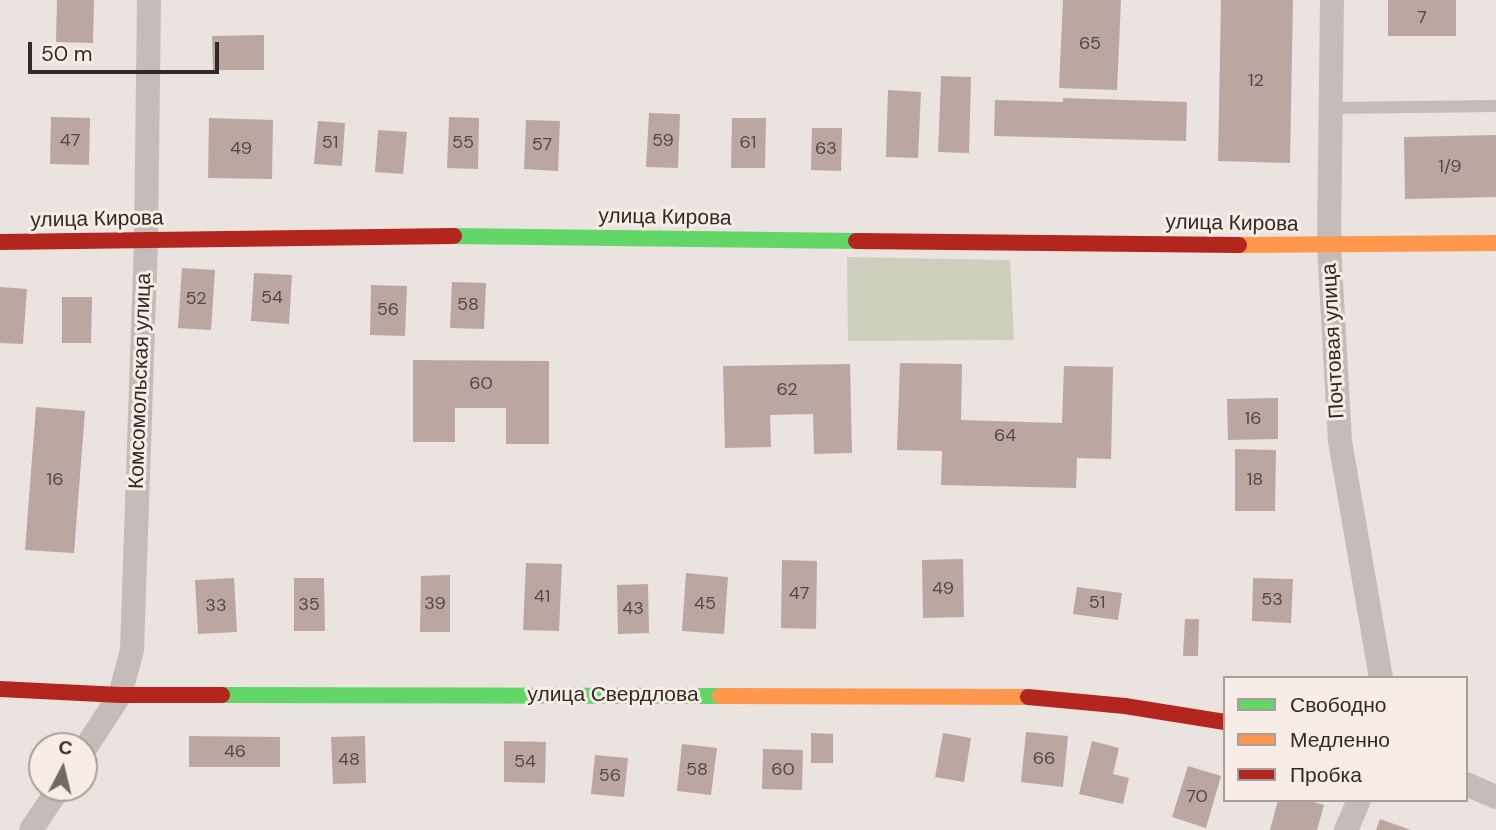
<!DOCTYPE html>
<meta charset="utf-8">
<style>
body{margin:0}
#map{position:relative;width:1496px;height:830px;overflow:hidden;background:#eae3df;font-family:"DM Sans",sans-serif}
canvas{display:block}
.legend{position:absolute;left:1223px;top:676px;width:245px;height:126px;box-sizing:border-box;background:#f7ede6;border:2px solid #a99f9a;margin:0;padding:9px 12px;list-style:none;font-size:21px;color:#332927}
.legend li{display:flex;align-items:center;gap:14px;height:35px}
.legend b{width:35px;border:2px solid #a99f9a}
.north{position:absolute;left:28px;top:732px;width:70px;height:70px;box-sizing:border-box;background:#f7ede6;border:2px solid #a99f9a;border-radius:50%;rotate:7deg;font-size:19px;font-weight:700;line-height:28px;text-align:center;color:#332927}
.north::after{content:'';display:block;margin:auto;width:24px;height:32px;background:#736a67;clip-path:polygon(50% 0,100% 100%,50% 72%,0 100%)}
.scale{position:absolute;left:28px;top:42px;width:191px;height:32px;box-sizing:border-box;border:4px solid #332927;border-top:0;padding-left:9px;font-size:21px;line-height:24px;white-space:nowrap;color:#332927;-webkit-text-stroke:5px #f7ede6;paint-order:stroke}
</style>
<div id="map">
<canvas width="1496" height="830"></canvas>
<ul class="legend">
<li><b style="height:9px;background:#63d668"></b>Свободно</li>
<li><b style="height:9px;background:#ff974d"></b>Медленно</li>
<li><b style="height:9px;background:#b3261e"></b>Пробка</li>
</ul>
<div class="north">С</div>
<div class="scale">50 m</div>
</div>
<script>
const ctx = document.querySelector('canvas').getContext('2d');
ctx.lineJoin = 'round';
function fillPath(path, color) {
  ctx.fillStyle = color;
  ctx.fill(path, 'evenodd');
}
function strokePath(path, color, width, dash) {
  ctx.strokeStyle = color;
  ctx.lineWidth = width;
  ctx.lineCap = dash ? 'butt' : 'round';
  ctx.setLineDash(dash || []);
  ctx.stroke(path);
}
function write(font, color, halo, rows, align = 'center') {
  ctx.font = font + ' "DM Sans",sans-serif';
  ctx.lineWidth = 6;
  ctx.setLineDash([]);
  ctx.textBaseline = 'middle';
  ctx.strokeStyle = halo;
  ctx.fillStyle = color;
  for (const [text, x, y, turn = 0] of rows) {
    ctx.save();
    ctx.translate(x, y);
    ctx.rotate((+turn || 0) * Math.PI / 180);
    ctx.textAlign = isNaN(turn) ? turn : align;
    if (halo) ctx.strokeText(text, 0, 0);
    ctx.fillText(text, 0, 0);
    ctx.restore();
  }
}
fillPath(new Path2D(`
 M847,257L1010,260L1014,340L848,341Z`), '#cdcebb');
fillPath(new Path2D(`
 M57,0H94L93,43L56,42Z
 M1063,0H1121L1117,90L1059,88Z
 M1221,0H1293L1290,163L1218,161Z
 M1388,0H1456V36H1388Z
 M264,35V70H213L212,36Z
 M941,76L971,77L969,153L938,152Z
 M888,90L921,92L918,158L886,157Z
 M1063,98L1187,102L1186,141L994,136L995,100L1063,102Z
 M649,113L680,114L678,168L646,167Z
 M51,117L90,118L89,165L50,164Z
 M449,117L479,118L478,169L447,168Z
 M209,118L273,120L272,179L208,178Z
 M732,118H766L765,168H731Z
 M526,120L560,121L558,171L524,169Z
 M318,121L345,123L342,166L314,164Z
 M812,128H842L841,171L811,170Z
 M378,130L407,132L403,174L375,172Z
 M1496,135V197L1405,199L1404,137Z
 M182,268L215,270L211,330L178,328Z
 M254,273L292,275L289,324L251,321Z
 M452,282L486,283L484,329L450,328Z
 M371,285L407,286L405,336L370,335Z
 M0,287L27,289L23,344L0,343Z
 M62,297H92L91,343H62Z
 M413,360L549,361V444H506V408H455V442H413Z
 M900,363L962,364L961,420L1062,423L1064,366L1113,367L1111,459L1077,458L1076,488L941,485L942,451L897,450Z
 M850,364L852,453L814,454L813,414L770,415L771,447L725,448L723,366Z
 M1278,398V439L1228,440L1227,399Z
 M36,407L85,411L74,553L25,550Z
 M1235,449L1276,450L1275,511H1235Z
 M963,559L964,617L923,618L922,560Z
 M782,560L817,561L816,629L781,628Z
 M526,563L562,564L559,631L523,630Z
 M686,573L728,577L724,634L682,631Z
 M450,575V632H420L421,576Z
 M234,578L237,632L198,634L195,580Z
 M294,578H324L325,631H294Z
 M1253,578L1293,579L1291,623L1252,621Z
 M648,584L649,633L618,634L617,585Z
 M1077,587L1122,593L1118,620L1073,614Z
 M1185,619H1199L1198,656H1183Z
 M1026,732L1068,736L1063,787L1021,782Z
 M811,733L833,734V763H811Z
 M943,733L971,738L964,782L935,777Z
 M189,736L280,737V767H189Z
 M365,736L366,783L333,784L331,737Z
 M504,741L546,742L545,783L504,782Z
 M1092,741L1119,748L1113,774L1129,778L1123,804L1079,794Z
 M682,744L717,748L711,795L677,791Z
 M763,749L803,750L802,790L762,789Z
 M595,755L628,758L624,797L591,794Z
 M1188,766L1221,776L1206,828L1172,817Z
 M1278,800H1306L1324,805L1317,830H1270Z
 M1380,819L1411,830H1376Z`), '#bca6a2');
strokePath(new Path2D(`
 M1331,108L1496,106`), '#c3bcb8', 12);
strokePath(new Path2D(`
 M1332,0L1329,246L1340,441L1381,678
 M84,750L120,695L132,650L146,240L149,0
 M1466,784L1496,797
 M31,830L59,788
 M1346,830L1359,800`), '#c3bcb8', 24);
strokePath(new Path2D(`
 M454,236L856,241
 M222,695L720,696`), '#63d668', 16);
strokePath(new Path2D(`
 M1239,245L1496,243
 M720,696L1028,697`), '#ff974d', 16);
strokePath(new Path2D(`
 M856,241L1239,245
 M0,242L454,236
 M0,689L120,695H222
 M1028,697L1125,706L1225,722`), '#b3261e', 16);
write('18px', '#554846', null, [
 ["7",1422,18],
 ["65",1090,44],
 ["12",1256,81],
 ["47",70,141],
 ["59",663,141],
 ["51",330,143],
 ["55",463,143],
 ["61",748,143],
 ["57",542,145],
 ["49",241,149],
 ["63",826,149],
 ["1/9",1450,167],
 ["54",272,298],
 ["52",196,299],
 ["58",468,305],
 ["56",388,310],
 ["60",481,384],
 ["62",787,390],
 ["16",1253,419],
 ["64",1005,436],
 ["16",55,480],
 ["18",1255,480],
 ["49",943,589],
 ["47",799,594],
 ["41",542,597],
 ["53",1272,600],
 ["51",1097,603],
 ["39",435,604],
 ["45",705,604],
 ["35",309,605],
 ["33",216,606],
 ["43",633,609],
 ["46",235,752],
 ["66",1044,759],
 ["48",349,760],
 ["54",525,762],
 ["58",697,770],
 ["60",783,770],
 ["56",610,776],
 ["70",1197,797]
]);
write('21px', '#332927', '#f7ede6', [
 ["улица Кирова",665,218,1],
 ["улица Кирова",97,220,-1],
 ["улица Кирова",1232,224,1],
 ["Почтовая улица",1334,341,-93],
 ["Комсомольская улица",141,381,-88],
 ["улица Свердлова",613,695]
]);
</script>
